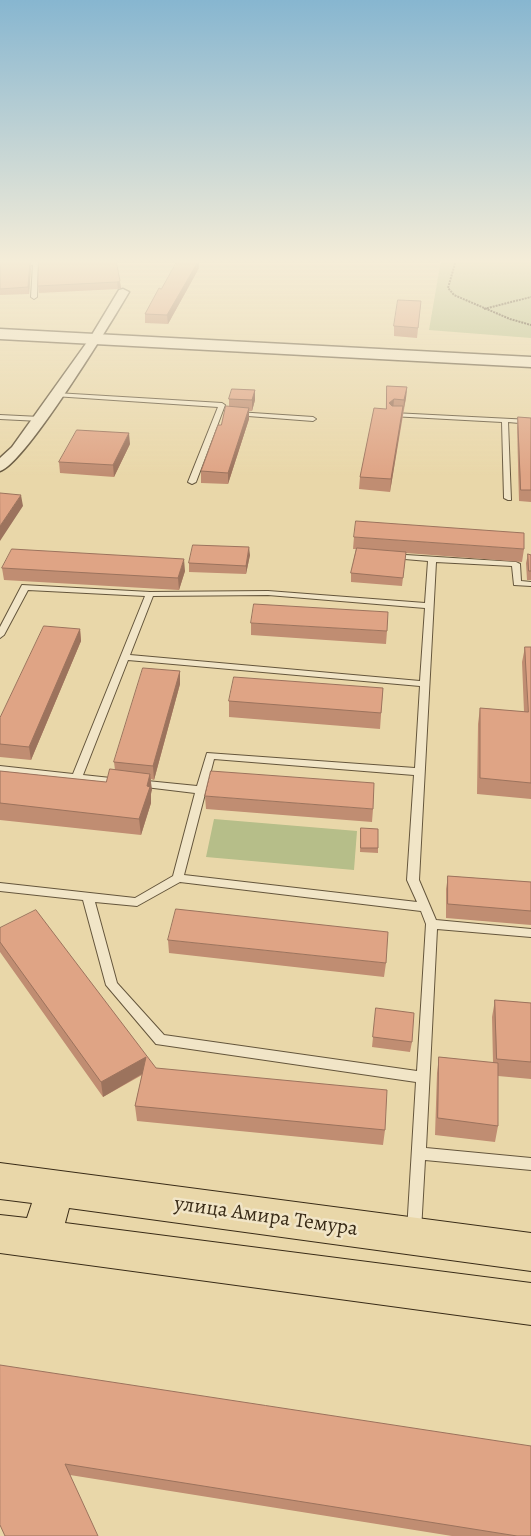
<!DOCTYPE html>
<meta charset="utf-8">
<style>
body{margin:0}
canvas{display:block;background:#e9d7a9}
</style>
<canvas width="531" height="1536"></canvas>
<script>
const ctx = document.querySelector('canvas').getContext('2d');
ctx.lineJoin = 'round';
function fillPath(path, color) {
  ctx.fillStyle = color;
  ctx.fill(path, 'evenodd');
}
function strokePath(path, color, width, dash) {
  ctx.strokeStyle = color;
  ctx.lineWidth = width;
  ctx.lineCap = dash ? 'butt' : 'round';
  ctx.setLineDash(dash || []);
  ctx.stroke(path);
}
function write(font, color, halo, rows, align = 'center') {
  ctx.font = font + ' Alegreya,serif';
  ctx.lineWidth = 5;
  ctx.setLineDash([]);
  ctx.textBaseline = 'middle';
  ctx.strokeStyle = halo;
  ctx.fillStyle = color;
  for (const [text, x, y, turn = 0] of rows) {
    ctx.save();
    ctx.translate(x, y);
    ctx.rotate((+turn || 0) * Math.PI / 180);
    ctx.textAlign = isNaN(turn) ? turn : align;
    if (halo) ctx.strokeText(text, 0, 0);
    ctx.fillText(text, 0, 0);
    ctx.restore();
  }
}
fillPath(new Path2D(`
 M441,260H531V338L429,330Z
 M214,819L357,831L354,870L206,857Z`), '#b6be89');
const service = new Path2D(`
 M33,260H51L54,262L38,264L37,297L34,299L31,297L33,265L0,267V263L33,262Z
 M56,393L222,403L225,405L196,482L192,484L188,482L218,407L54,396V394Z
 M237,412L313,417L316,419L313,421L235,415V413Z
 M393,413L531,420V424L508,422L511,500H508L504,498L502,422L391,416L390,415Z
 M0,415L40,417L43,419L40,421L0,419Z
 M390,554L516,562L520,564L521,581L531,582V586L514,585L512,566L436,562L419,880L436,920L531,929V937L437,929L426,1148L531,1158V1170L425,1160L421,1231L419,1236L414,1238L409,1236L407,1231L416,1082L156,1044L106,985L83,900L0,891V883L135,898L173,876L195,793L137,786L132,783L137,780L197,786L207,753L415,768L420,686L128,660L83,775L120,779L124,780L125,782L124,784L120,785L0,772V766L73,774L145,596L28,590L4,635L0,638V627L22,585L150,592L268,591L425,603L428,561L393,558H390ZM268,595L425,608L420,681L130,655L153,596ZM214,759L414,775L407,880L417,902L184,875ZM180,882L421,911L426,924L417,1071L164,1035L117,983L95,902L137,906Z`);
const minor = new Path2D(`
 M123,289L129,292C112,321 25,464 0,471V458L12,447L90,338L119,290Z`);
const tertiary = new Path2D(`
 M0,329L531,357V367L0,339Z`);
const primary = new Path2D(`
 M0,1163L531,1233V1271L69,1208L65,1223L531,1283V1325L0,1253V1215L27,1218L32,1203L0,1199Z`);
strokePath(service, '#65563c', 2);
strokePath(minor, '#65563c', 3);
strokePath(tertiary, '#65563c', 3);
strokePath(primary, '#392b17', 2);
strokePath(new Path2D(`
 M456,260L448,288L454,295L510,319L531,325
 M484,309L531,297`), '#392b17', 2, [2, 1]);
fillPath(service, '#f1e5c7');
fillPath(minor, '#f1e5c7');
fillPath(tertiary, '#f1e5c7');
fillPath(primary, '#e9d7a9');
fillPath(new Path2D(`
 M0,260H32L0,261Z
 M38,260H116L121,288L118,289L39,293L38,286L40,260Z
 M30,261L31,267L29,294L0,295V262Z
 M199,268L168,324L145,323V314L161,289Z
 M421,301L417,338L394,336V326Z
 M387,386L407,387L406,398L390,492L359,489L360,477L386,409Z
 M255,390V400L252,411H249V419L228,484L201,483V471L229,407V399Z
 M518,417L531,418V502L519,501L517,428Z
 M130,444L114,477L60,473L59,462Z
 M354,537L524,549L522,562L406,553L402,586L351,582V573L356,549H353Z
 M528,554L531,555V580H527L526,563Z
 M250,555L246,574L189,572V563Z
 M2,568L185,571L179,590L4,580Z
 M251,623L387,631L386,644L251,635Z
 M80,629L81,641L31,760L0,757V718Z
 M525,647H531V799L477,794L478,724L480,708L524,712L522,662Z
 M180,671V684L154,780L151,779V803L141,835L0,820V771L106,782L115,770L114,762Z
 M383,688L380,729L229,717V701Z
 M205,796L373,809L372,822L206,809Z
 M361,828L378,848V853L360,852Z
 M448,876L531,882V925L446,918V889Z
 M0,928L156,1068L385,1130L383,1145L137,1121L135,1106L142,1075L103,1097L0,952Z
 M168,940L386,963L384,977L169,953Z
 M495,1000L531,1003V1079L498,1076V1126L495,1142L435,1135L437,1073L439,1057L493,1063L492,1017Z
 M376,1008L412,1042L410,1052L372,1047Z
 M0,1365L531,1536H452L70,1475Z`), '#c08d72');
fillPath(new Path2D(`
 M199,260V268L168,324L167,315Z
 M30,261L31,267L29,294L28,287Z
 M120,281L121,288L118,289L117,282Z
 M407,387L406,398L403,412L404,400Z
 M255,390V400L252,411V400Z
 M394,399L393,411L389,403Z
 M403,406L402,418L390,492L391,479Z
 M249,408V419L228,484V473Z
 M129,433L130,444L114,477L113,465Z
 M21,495L23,506L0,541V526Z
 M249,547L250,555L246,574V566Z
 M184,559L185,571L179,590L178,578Z
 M80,629L81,641L31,760L29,747Z
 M180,671V684L154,780L153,766Z
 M150,774L152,790L151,794V803L141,835L139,819Z
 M146,1057L147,1071L103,1097L101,1082Z`), '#9c735d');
const building = new Path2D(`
 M39,260H116L120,281L117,282L38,286Z
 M178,260H199L167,315L145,314L159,288L161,289Z
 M30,261L28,287L0,289V262Z
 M398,300L421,301L418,328L394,326Z
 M387,386L407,387L404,400L394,399L389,403L392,406H403L391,479L360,477L374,408L386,409Z
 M232,389L255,390L252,400L229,399Z
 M226,406L249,408L228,473L201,471L218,425H221Z
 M518,417L531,418V490H521Z
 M77,430L129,433L113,465L59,462Z
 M0,493L21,495L0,526Z
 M356,521L524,533V549L354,537Z
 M193,545L249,547L246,566L189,563Z
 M357,548L406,552L403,578L351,573Z
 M12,549L184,559L178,578L2,568Z
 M528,554L531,555V571H529Z
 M254,604L388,612L387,631L251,623Z
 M44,626L80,629L29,747L0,744V718Z
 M525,647H531V783L480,778V708L528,712Z
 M143,668L180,671L153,766L114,762Z
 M234,677L383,688L381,713L229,701Z
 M110,769L150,774L147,786L150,787L139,819L0,803V771L106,782Z
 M211,771L374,783L373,809L205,796Z
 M361,828L378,829V848H361Z
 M448,876L531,882V911L448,904Z
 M176,909L388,932L386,963L168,940Z
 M36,910L156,1068L387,1090L385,1130L135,1106L146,1057L101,1082L0,942V928Z
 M495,1000L531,1003V1062L497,1059Z
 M376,1008L414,1013L412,1042L373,1037Z
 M439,1057L498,1063V1126L438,1118Z
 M0,1365L531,1446V1536H517L65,1464L98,1536H5L0,1525Z`);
fillPath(building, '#dfa485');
strokePath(building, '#9c735d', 1);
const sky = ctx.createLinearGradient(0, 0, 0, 475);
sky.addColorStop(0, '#87b6d0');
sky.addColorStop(0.55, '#f5edd8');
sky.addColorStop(1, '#f5edd800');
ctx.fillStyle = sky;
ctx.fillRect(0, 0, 531, 475);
write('21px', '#392b17', '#f1e5c7', [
 ["улица Амира Темура",266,1217,8]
]);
</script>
